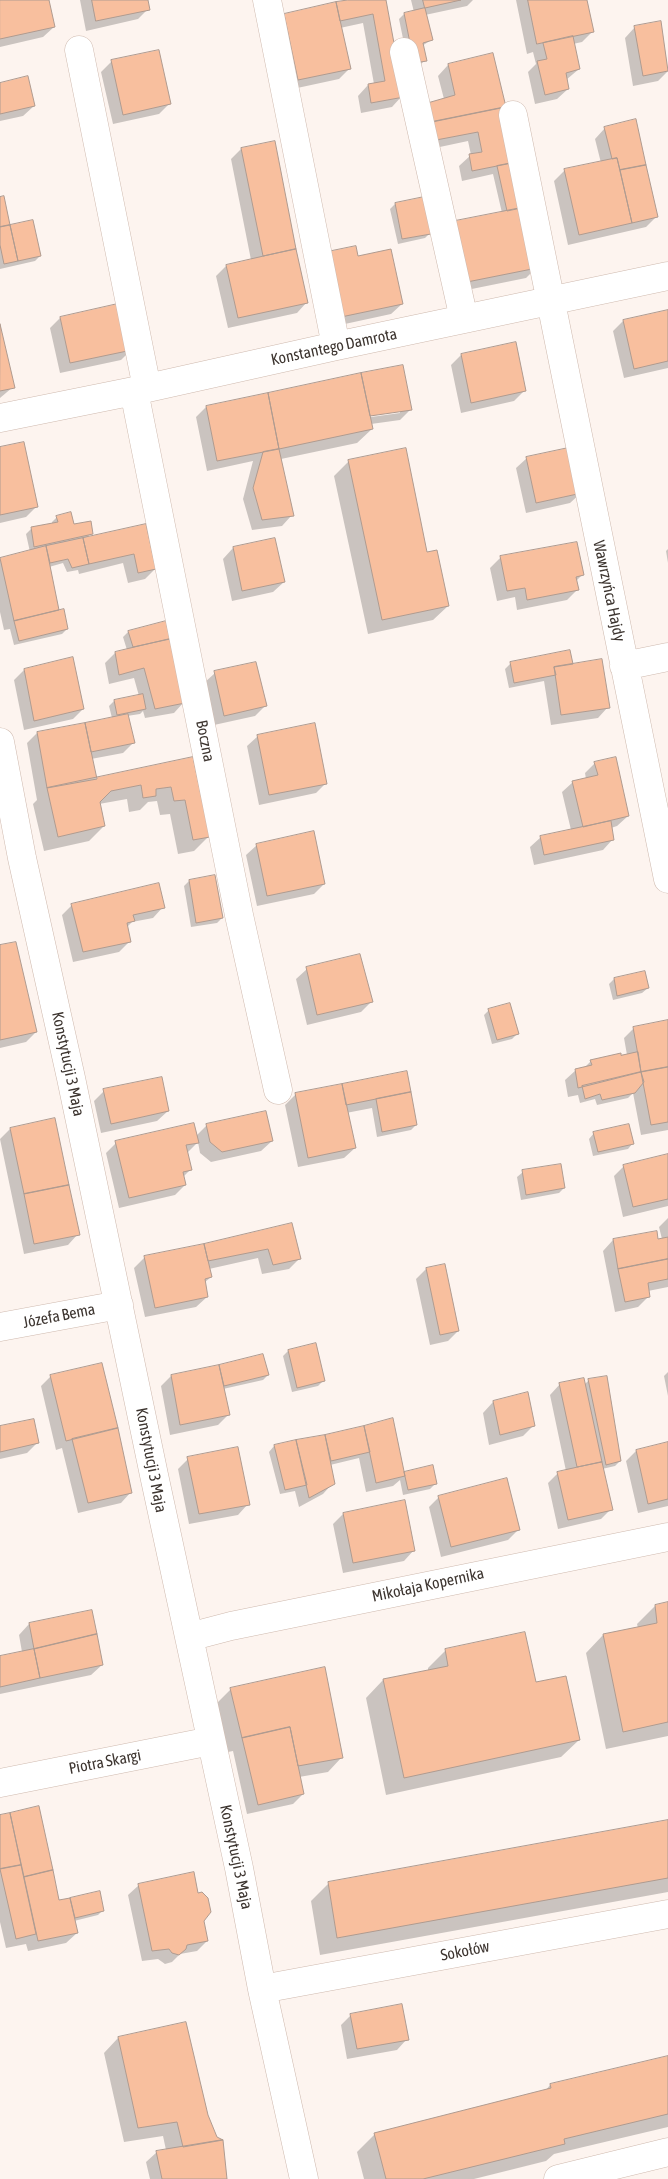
<!DOCTYPE html>
<meta charset="utf-8">
<style>
body{margin:0}
canvas{display:block;background:#fdf4ef}
</style>
<canvas width="668" height="2179"></canvas>
<script>
const ctx = document.querySelector('canvas').getContext('2d');
ctx.lineJoin = 'round';
function fillPath(path, color) {
  ctx.fillStyle = color;
  ctx.fill(path, 'evenodd');
}
function strokePath(path, color, width, dash) {
  ctx.strokeStyle = color;
  ctx.lineWidth = width;
  ctx.lineCap = dash ? 'butt' : 'round';
  ctx.setLineDash(dash || []);
  ctx.stroke(path);
}
function write(font, color, halo, rows, align = 'center') {
  ctx.font = font + ' "Asap Condensed",sans-serif';
  ctx.lineWidth = 5;
  ctx.setLineDash([]);
  ctx.textBaseline = 'middle';
  ctx.strokeStyle = halo;
  ctx.fillStyle = color;
  for (const [text, x, y, turn = 0] of rows) {
    ctx.save();
    ctx.translate(x, y);
    ctx.rotate((+turn || 0) * Math.PI / 180);
    ctx.textAlign = isNaN(turn) ? turn : align;
    if (halo) ctx.strokeText(text, 0, 0);
    ctx.fillText(text, 0, 0);
    ctx.restore();
  }
}
fillPath(new Path2D(`
 M0,0H47L54,27L43,37L0,47Z
 M80,0H146L148,9L138,19L86,31Z
 M358,0H384L402,96L392,107L361,113L358,96L368,85L374,84L363,23L340,28L349,69L339,79L288,90L274,26L285,15Z
 M411,0H473L467,6L425,15L431,40L422,46L425,60L420,65L409,68L399,19L404,14L414,12Z
 M516,0H586L592,32L582,42L573,44L579,69L566,80L568,89L557,99L535,104L528,72L536,64L533,52L527,54Z
 M660,23L668,71L658,81L633,86L625,38L635,27Z
 M492,54L536,268L526,278L457,292L502,213L493,174L462,181L459,166L471,155L468,141L421,151L444,99L438,76L448,65Z
 M112,61L169,104L159,114L113,124L101,72Z
 M0,84L34,106L23,116L0,121Z
 M605,128L656,217L646,227L568,245L554,181L564,171L601,163L595,139Z
 M274,143L307,302L297,313L228,328L216,276L226,266L251,260L231,159L241,149Z
 M0,199L9,226L40,256L35,261L0,269Z
 M395,204L430,233L425,238L398,244L390,209Z
 M357,258L402,304L391,314L331,327Z
 M668,311V368L624,378L613,331L623,321Z
 M60,318L131,350L121,360L60,373L50,328Z
 M0,326L13,387L0,398Z
 M461,355L524,391L514,401L461,413L451,365Z
 M402,366L411,409L400,420L371,424L372,429L357,443L281,459L292,515L282,526L252,530L243,499L253,461L207,471L196,417L206,407ZM400,410V413L364,418V416Z
 M0,448L37,506L26,517L0,523Z
 M527,458L581,493L570,503L526,513L516,468Z
 M349,461L426,554L448,606L433,620L368,634L334,476Z
 M57,517L92,533L86,538L145,525L155,569L145,579L128,583L123,563L79,574L78,570L67,572L63,563L49,567L58,610L55,613L67,629L62,634L14,645L10,629L4,630L0,612V560L30,552L26,534L31,529L52,524V522Z
 M233,548L284,582L273,592L232,601L223,559Z
 M668,549V563L666,551Z
 M501,557L582,575L576,581L577,590L567,600L517,610L515,597L497,601L490,568Z
 M165,623L184,702L174,713L145,718L143,711L140,714L127,716L133,743L123,753L91,759L96,779L192,758L209,836L194,851L178,854L170,814L160,815L157,801L148,802L140,810L129,812L127,799L99,804L104,826L89,841L44,851L33,804L37,800L27,743L37,733L112,718L109,706L114,701L139,696L134,678L109,684L105,663L115,653L127,650L123,637L128,632Z
 M572,663L608,707L598,718L551,725L544,681L509,688L505,669L510,664Z
 M24,670L83,709L73,719L24,730L14,680Z
 M215,673L265,706L255,716L214,725L204,683Z
 M258,736L326,783L316,793L259,805L247,746Z
 M595,763L628,816L617,826L611,828L613,839L603,850L534,865L530,847L541,837L571,830L562,792L573,782L586,779L585,773Z
 M257,845L324,884L314,894L257,906L246,855Z
 M189,881L222,918L217,923L191,927L184,886Z
 M72,905L163,907L153,918L132,922L126,928L130,941L119,952L73,962L62,915Z
 M0,947L36,1032L26,1042L0,1048Z
 M307,969L372,1001L361,1012L307,1025L296,979Z
 M614,979L648,988L642,993L613,1000L609,984Z
 M489,1010L517,1034L512,1039L492,1044L484,1015Z
 M668,1022V1130L641,1135L633,1093L628,1098L597,1105L595,1099L580,1103L578,1095L568,1097L565,1080L576,1070L584,1068L591,1061L627,1055L624,1038L634,1028Z
 M104,1091L168,1111L157,1121L101,1133L94,1101Z
 M410,1092L416,1125L411,1130L377,1137L372,1108L346,1113L355,1148L344,1158L298,1167L285,1105L296,1094Z
 M206,1126L272,1141L261,1151L211,1162L200,1153L198,1142L187,1153L190,1170L183,1177L185,1185L175,1195L119,1208L106,1153L116,1143L196,1136Z
 M10,1129L78,1234L68,1245L24,1254L0,1139Z
 M594,1133L633,1143L628,1149L593,1156L589,1139Z
 M668,1155V1206L623,1217L614,1176L624,1166Z
 M523,1172L564,1188L559,1193L521,1200L517,1177Z
 M668,1218V1287L648,1291L649,1296L638,1307L615,1312L603,1251L613,1240L662,1239L659,1227Z
 M291,1225L299,1259L289,1269L262,1274L258,1258L209,1269L211,1277L204,1283L207,1297L196,1307L145,1317L134,1268L144,1258Z
 M444,1266L458,1331L448,1341L430,1345L416,1279L426,1269Z
 M288,1351L323,1381L318,1386L292,1392L283,1356Z
 M220,1366L268,1375L263,1380L223,1389L228,1415L218,1425L170,1435L161,1386L171,1376Z
 M668,1372V1396L664,1376Z
 M51,1376L131,1492L121,1503L78,1513L62,1448L56,1450L41,1386Z
 M589,1380L620,1461L615,1466L602,1469L611,1509L601,1519L558,1529L548,1483L558,1473L566,1471L550,1395L560,1384L584,1385Z
 M493,1402L533,1426L523,1436L489,1445L483,1413Z
 M365,1427L403,1473L435,1484L430,1489L403,1495L400,1480L393,1486L366,1492L359,1458L330,1465L333,1483L323,1494L299,1507L295,1491L280,1494L269,1452L274,1446Z
 M0,1428L37,1443L27,1453L0,1459Z
 M668,1443V1506L638,1513L626,1461L636,1451Z
 M188,1459L248,1504L238,1515L189,1524L178,1469Z
 M439,1497L518,1530L508,1540L441,1557L429,1507Z
 M343,1514L414,1550L404,1561L343,1573L333,1524Z
 M668,1603V1736L606,1749L586,1653L603,1635L638,1628L637,1624L655,1606Z
 M91,1612L102,1665L91,1675L0,1694V1657L22,1652L19,1635L29,1624Z
 M445,1651L535,1684L579,1740L561,1757L386,1795L366,1698L383,1680L428,1671V1668Z
 M231,1689L342,1757L328,1772L299,1777L303,1794L293,1804L247,1814L233,1751L228,1752L216,1704Z
 M38,1808L59,1902L99,1892L103,1910L98,1915L74,1921L77,1933L66,1943L28,1951L26,1944L6,1948L0,1922V1816Z
 M668,1821V1892L320,1955L311,1901L328,1884Z
 M139,1885L203,1920L207,1941L197,1951L180,1954L172,1962L165,1964L158,1959L142,1961L128,1895Z
 M351,2015L407,2039L397,2050L347,2059L341,2025Z
 M118,2038L207,2115L225,2179H150L146,2162L157,2152L166,2150L163,2136L124,2142L104,2053Z
 M668,2057V2127L554,2154L546,2161L474,2179H364L357,2152L375,2134L546,2090L550,2085Z`), '#0003');
const building = new Path2D(`
 M0,0H49L55,27L0,39Z
 M92,0H148L150,10L96,21Z
 M348,0H386L404,97L371,103L368,84L385,81L373,14L340,21L336,2Z
 M423,0H461L425,8Z
 M528,0H587L594,32L537,44Z
 M336,2L351,69L298,80L284,14Z
 M425,8L433,40L423,43L427,61L414,63L404,13Z
 M661,21L668,71L643,76L634,26Z
 M573,36L580,69L566,73L569,89L545,95L537,61L547,59L543,43Z
 M159,50L171,104L123,115L111,60Z
 M493,53L506,107L427,123L424,104L455,95L448,64Z
 M28,76L35,106L0,114V83Z
 M506,107L517,162L472,171L469,154L482,152L478,132L431,141L427,123Z
 M636,119L646,165L620,170L617,158L612,159L604,127Z
 M275,141L296,249L263,256L241,148Z
 M617,158L632,223L579,235L564,169Z
 M517,162L526,207L507,211L497,166Z
 M646,165L658,217L632,223L620,170Z
 M4,196L10,225L0,227V197Z
 M424,197L431,234L402,239L395,203Z
 M526,207L537,268L467,282L455,221Z
 M33,220L41,256L18,261L10,225Z
 M10,225L18,261L4,264L0,245V227Z
 M356,246L358,256L391,249L403,304L341,317L327,252Z
 M296,249L308,303L238,318L226,265Z
 M122,303L132,350L70,363L60,317Z
 M668,310V361L634,369L623,320Z
 M0,324L15,388L0,391Z
 M516,342L526,391L471,403L461,354Z
 M403,365L412,410L370,416L361,373Z
 M361,373L373,429L279,449L268,393Z
 M268,393L279,449L217,461L206,406Z
 M24,442L38,507L0,515V447Z
 M573,447L582,493L536,503L526,457Z
 M406,448L427,552L437,550L449,606L382,620L348,460Z
 M279,449L294,516L262,520L253,488L263,452Z
 M71,512L74,524L91,521L93,534L34,547L31,527L58,522L56,516Z
 M146,524L156,569L138,573L134,554L89,564L83,538Z
 M83,538L89,564L72,568L68,559L50,563L46,546Z
 M275,538L285,582L242,591L233,547Z
 M577,542L584,575L576,577L579,590L527,600L525,588L507,591L500,556Z
 M46,546L59,610L14,621L0,558Z
 M64,609L68,629L19,641L14,621Z
 M166,621L170,639L133,647L128,631Z
 M170,639L185,703L155,709L144,668L119,675L115,652Z
 M570,650L573,664L554,667L556,675L514,683L510,662Z
 M73,657L84,709L34,721L24,669Z
 M602,659L610,708L561,715L554,667Z
 M256,662L267,706L224,716L214,671Z
 M143,694L146,709L117,715L114,700Z
 M128,714L135,743L91,752L85,723Z
 M85,723L97,779L47,788L37,732Z
 M315,723L327,784L269,795L257,735Z
 M193,757L210,837L193,840L185,800L174,801L171,787L156,789V796L143,798L141,785L111,791L100,802L105,826L58,837L47,788Z
 M616,757L629,816L583,827L572,781L598,775L594,762Z
 M611,821L614,840L544,855L540,836Z
 M314,831L325,884L267,896L256,844Z
 M215,875L223,918L196,923L189,880Z
 M159,883L165,908L133,915L135,921L127,923L131,942L83,952L71,904Z
 M16,942L37,1032L0,1040V945Z
 M360,954L373,1002L317,1015L306,967Z
 M645,971L649,988L617,996L614,978Z
 M510,1003L519,1034L497,1040L488,1009Z
 M668,1020V1067L641,1072L633,1027Z
 M638,1052L641,1072L578,1088L575,1069L592,1065L590,1060L621,1053V1055Z
 M668,1067V1122L651,1125L641,1072Z
 M407,1071L411,1092L346,1105L342,1084Z
 M641,1072L644,1082L635,1093L602,1100L600,1094L585,1099L582,1086Z
 M162,1077L169,1111L111,1124L103,1089Z
 M342,1084L356,1148L308,1158L295,1093Z
 M411,1092L417,1125L382,1132L376,1099Z
 M266,1111L273,1141L222,1152L210,1142L206,1124Z
 M55,1118L69,1185L24,1194L10,1128Z
 M194,1123L199,1143L186,1145L192,1170L183,1172L186,1185L129,1198L115,1141Z
 M629,1124L634,1144L598,1152L593,1132Z
 M668,1154V1199L633,1207L623,1165Z
 M561,1164L565,1188L526,1195L522,1170Z
 M69,1185L80,1235L34,1244L24,1194Z
 M292,1223L301,1259L273,1265L268,1249L208,1261L204,1244Z
 M657,1231L658,1239L668,1237V1259L618,1269L613,1239Z
 M204,1244L212,1277L205,1279L208,1297L155,1308L144,1256Z
 M668,1259V1279L648,1283L650,1297L625,1302L618,1269Z
 M445,1264L459,1331L440,1335L426,1268Z
 M316,1343L325,1381L297,1388L288,1350Z
 M263,1354L269,1375L224,1386L219,1365Z
 M102,1363L118,1428L66,1441L50,1375Z
 M219,1365L230,1415L180,1425L171,1375Z
 M607,1376L621,1461L606,1465L588,1379Z
 M584,1378L602,1462L577,1467L559,1383Z
 M528,1392L535,1426L500,1435L493,1401Z
 M393,1418L405,1476L376,1483L364,1426Z
 M34,1419L39,1443L0,1452V1426Z
 M364,1426L370,1452L331,1461L325,1435Z
 M118,1428L132,1493L88,1503L72,1439Z
 M325,1435L335,1484L309,1498L296,1440Z
 M296,1440L307,1485L285,1490L274,1445Z
 M668,1442V1499L648,1504L636,1450Z
 M238,1447L250,1505L199,1514L187,1457Z
 M602,1462L613,1510L568,1520L557,1472Z
 M433,1465L437,1484L408,1490L404,1472Z
 M507,1478L520,1530L451,1547L438,1496Z
 M405,1500L415,1551L353,1563L343,1513Z
 M668,1602V1722L623,1732L603,1634L657,1623L655,1605Z
 M92,1610L97,1634L34,1649L29,1623Z
 M525,1632L536,1682L566,1676L580,1740L404,1778L383,1679L448,1666L445,1649Z
 M97,1634L103,1665L40,1678L34,1649Z
 M34,1649L40,1678L0,1687V1656Z
 M325,1667L343,1758L298,1766L290,1727L242,1738L230,1688Z
 M290,1727L304,1794L258,1805L242,1738Z
 M39,1806L53,1870L24,1877L10,1813Z
 M10,1813L21,1865L0,1869V1815Z
 M668,1820V1878L337,1938L328,1882Z
 M21,1865L36,1934L16,1939L0,1869Z
 M53,1870L59,1900L70,1898L78,1933L38,1941L24,1877Z
 M194,1872L198,1893L202,1892L208,1898L211,1912L204,1921L208,1941L187,1945L186,1949L179,1955L172,1953L169,1949L152,1951L138,1884Z
 M100,1891L104,1911L75,1918L70,1898Z
 M402,2004L409,2040L357,2049L350,2014Z
 M186,2022L208,2115L217,2137L223,2140L183,2147L177,2122L138,2128L118,2037Z
 M668,2056V2114L564,2139L565,2144L423,2179H386L374,2133L551,2088L550,2084Z
 M223,2140L227,2179H162L156,2151Z`);
fillPath(building, '#f8bf9e');
strokePath(building, '#af9b90', 1);
const minor = new Path2D(`
 M267,0L336,346
 M79,50L147,388
 M404,52L464,319
 M513,115L668,879
 M134,391L239,915L278,1090
 M0,418L134,391L336,346L668,276
 M624,666L668,657
 M0,742L22,858L71,1078L154,1475L239,1868L262,1989L304,2179
 M0,1327L119,1305
 M189,1637L231,1626L668,1537
 M0,1783L211,1741
 M262,1989L668,1914
 M558,2179L668,2152`);
strokePath(minor, '#cfbaaf', 29);
strokePath(minor, '#fff', 28);
write('16px', '#3d3530', '#fff', [
 ["Konstantego Damrota",334,347,-12],
 ["Wawrzyńca Hajdy",609,591,78],
 ["Boczna",205,741,79],
 ["Konstytucji 3 Maja",68,1064,78],
 ["Józefa Bema",59,1316,-11],
 ["Konstytucji 3 Maja",151,1460,79],
 ["Mikołaja Kopernika",428,1585,-12],
 ["Piotra Skargi",105,1762,-11],
 ["Konstytucji 3 Maja",236,1857,78],
 ["Sokołów",465,1951,-11]
]);
</script>
